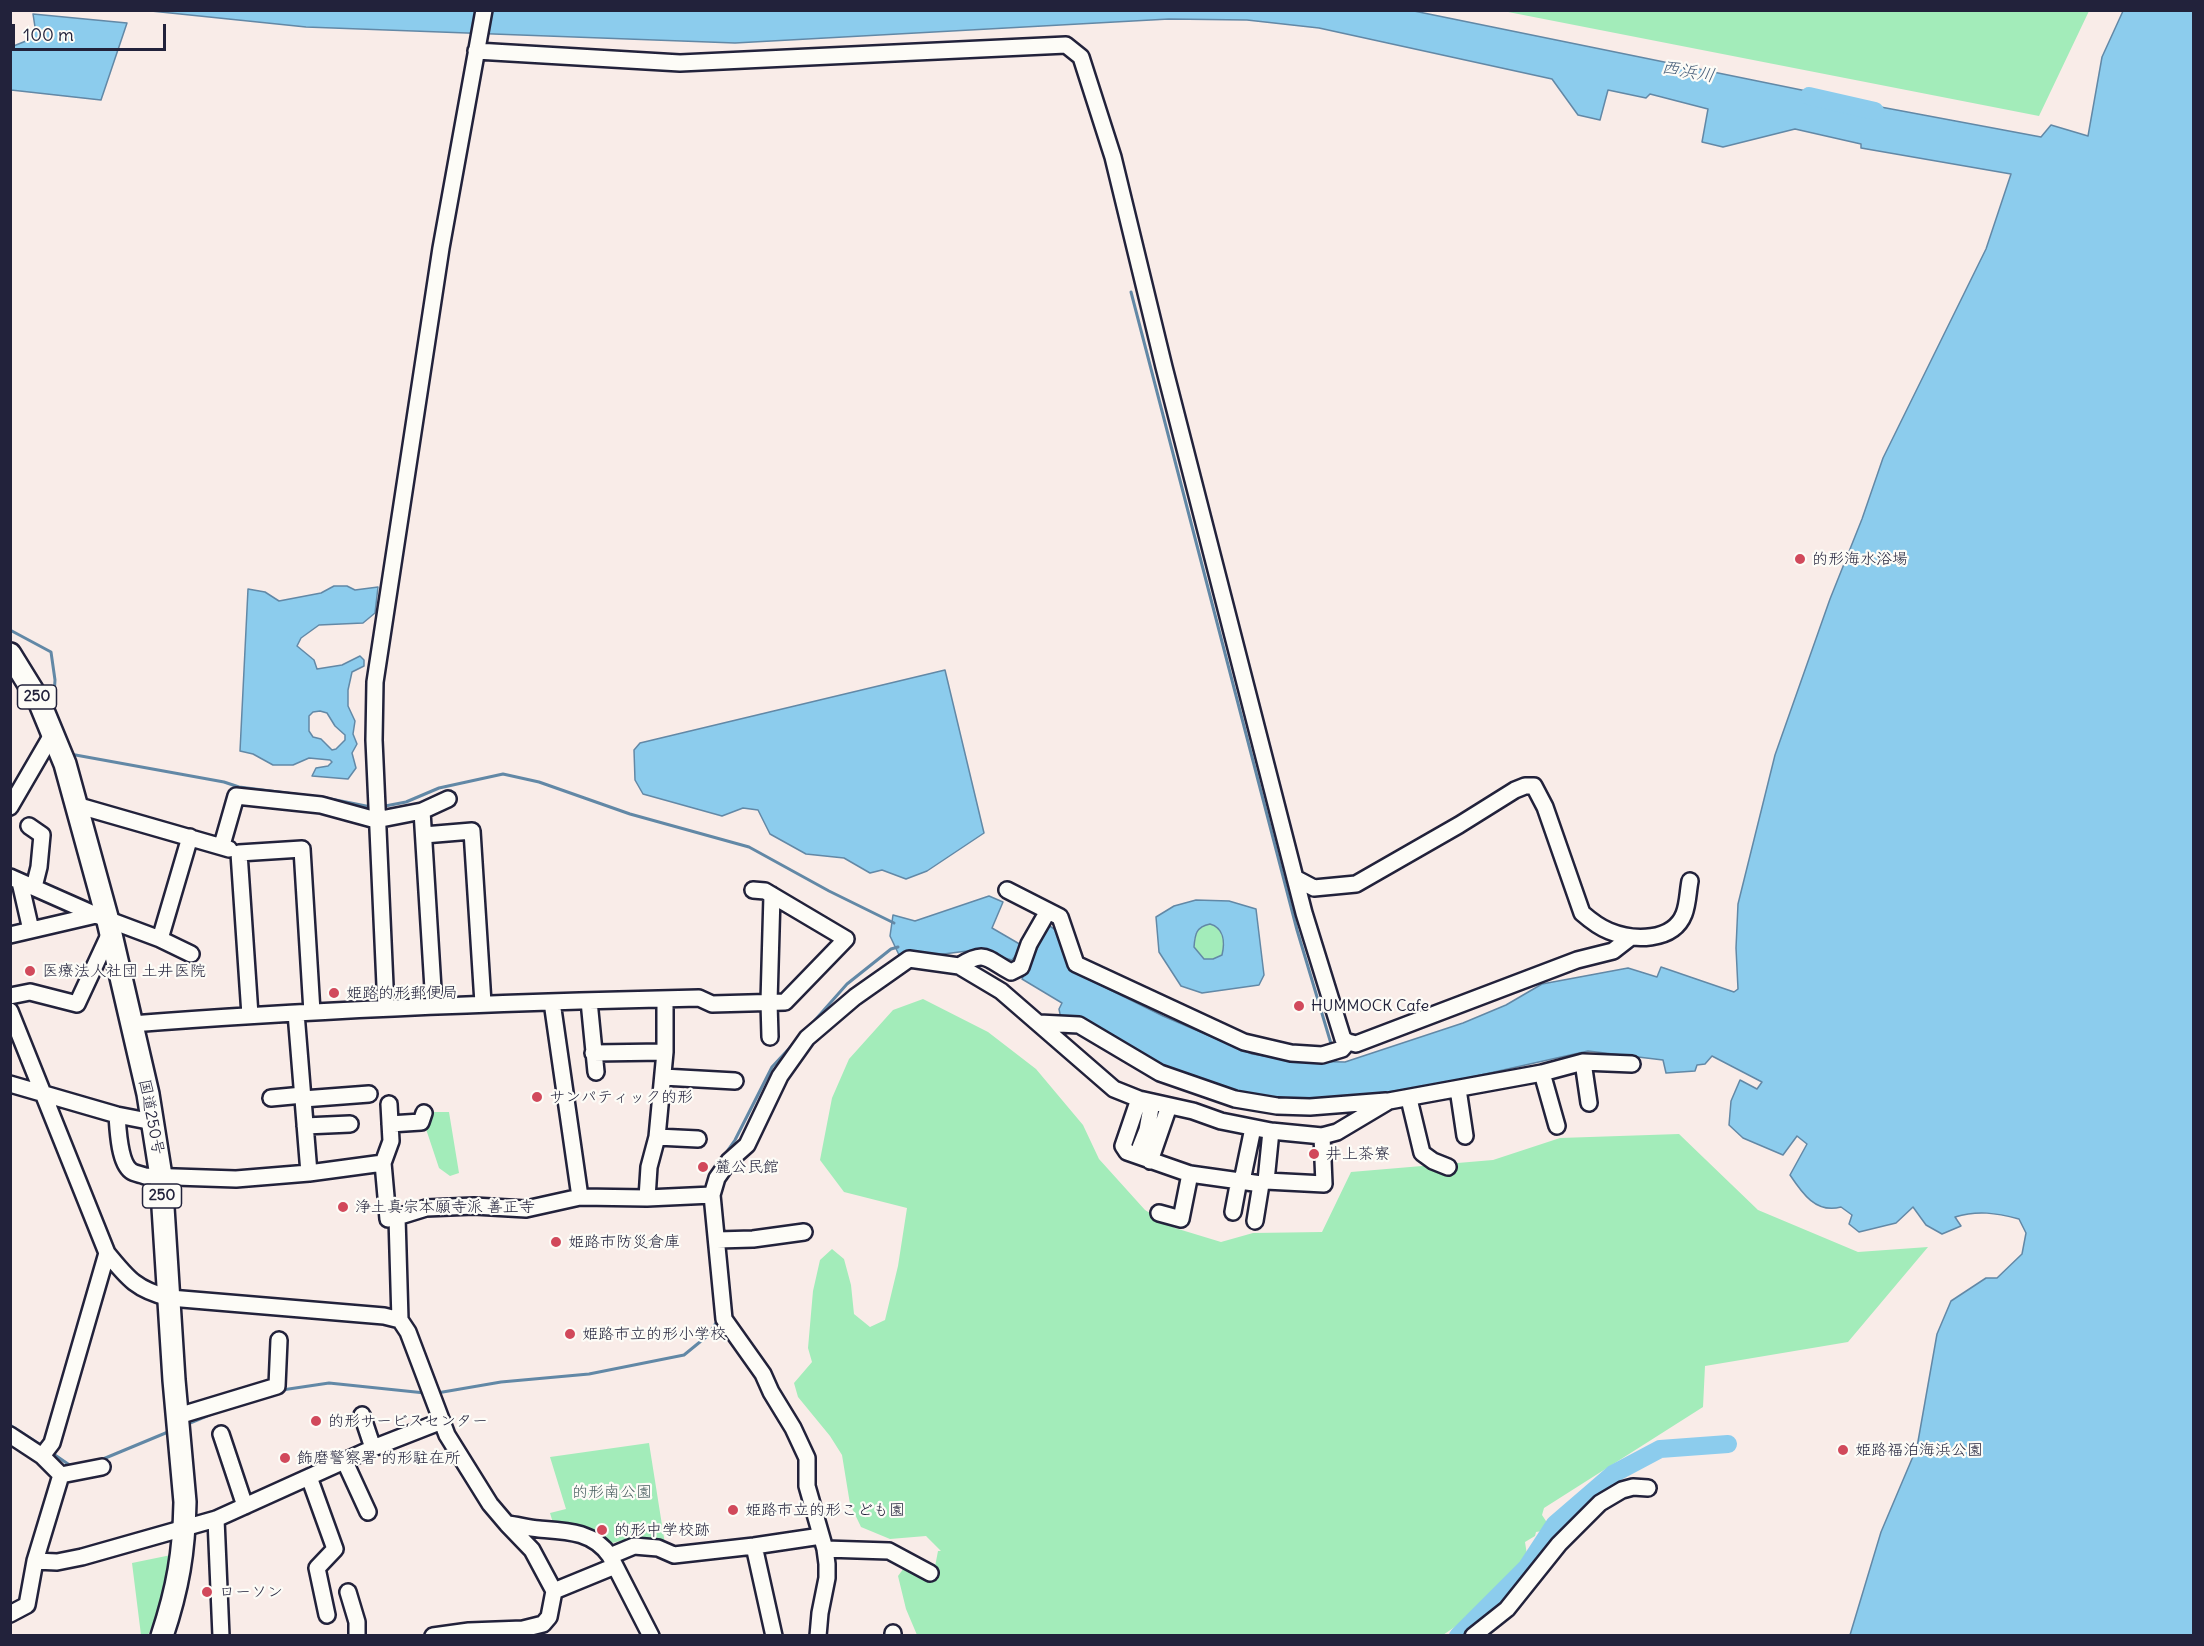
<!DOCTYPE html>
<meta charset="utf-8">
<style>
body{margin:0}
#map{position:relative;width:2204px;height:1646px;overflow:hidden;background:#f9ece8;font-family:Delius,sans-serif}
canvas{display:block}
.frame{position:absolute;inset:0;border:12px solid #22223b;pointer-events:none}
.scale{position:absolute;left:12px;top:24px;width:154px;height:27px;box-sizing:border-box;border:3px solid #22223b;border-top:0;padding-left:8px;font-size:18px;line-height:21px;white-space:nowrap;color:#22223b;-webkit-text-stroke:4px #fdfcf7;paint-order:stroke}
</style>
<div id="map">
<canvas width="2204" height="1646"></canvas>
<div class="frame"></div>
<div class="scale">100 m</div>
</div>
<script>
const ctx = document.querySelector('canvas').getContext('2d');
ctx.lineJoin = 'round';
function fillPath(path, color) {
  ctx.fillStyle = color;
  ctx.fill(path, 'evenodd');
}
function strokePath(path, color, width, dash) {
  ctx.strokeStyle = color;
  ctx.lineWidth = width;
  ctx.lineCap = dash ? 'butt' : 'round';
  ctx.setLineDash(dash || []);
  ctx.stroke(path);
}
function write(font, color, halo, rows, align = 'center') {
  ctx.font = font + ' Delius,"Klee One",sans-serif';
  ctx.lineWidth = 4.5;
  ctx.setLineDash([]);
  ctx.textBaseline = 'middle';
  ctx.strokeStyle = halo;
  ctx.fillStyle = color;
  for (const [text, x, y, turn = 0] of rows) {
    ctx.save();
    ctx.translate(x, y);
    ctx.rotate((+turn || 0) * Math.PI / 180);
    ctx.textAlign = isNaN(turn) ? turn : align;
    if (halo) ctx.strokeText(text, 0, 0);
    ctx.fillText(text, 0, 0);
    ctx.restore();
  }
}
fillPath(new Path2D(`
 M1503,11H2089L2039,116Z
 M1210,924C1225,929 1225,941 1222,955L1213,959H1204L1194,947C1195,934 1196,927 1210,924Z
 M923,999L988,1032L1036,1069L1083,1125L1099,1159L1145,1210L1175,1228L1221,1242L1253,1233L1322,1232L1351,1172L1493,1160L1560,1138L1679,1134L1758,1210L1858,1252L1928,1247L1848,1342L1705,1366L1703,1407L1544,1508L1542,1515L1546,1521L1547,1526L1542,1531L1536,1532L1535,1536L1525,1542L1527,1555L1521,1570L1511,1577L1499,1592L1485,1601V1606L1471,1617L1466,1616L1462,1622L1443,1635H917L906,1609L898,1576L904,1568L933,1577L938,1551H941L926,1536L890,1539L861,1527L850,1504L842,1455L830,1436L798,1397L794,1383L812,1362L808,1348L813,1291L820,1260L832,1249L844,1259L851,1285L854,1314L870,1327L885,1320L898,1266L907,1208L844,1192L820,1160L832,1098L849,1059L893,1010Z
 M427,1112H449L459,1173L450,1176L439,1168L424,1123Z
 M649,1443L665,1544L636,1537L612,1543L603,1540L581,1526L553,1523L550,1513L566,1509L550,1457Z
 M171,1555L159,1610L148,1635H141L132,1563Z`), '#a3ecba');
const water = new Path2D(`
 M151,11H1414L1831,96L1830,105L1853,111L1854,102L2041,137L2051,125L2088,136L2102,57L2123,11H2193V1635H1850L1881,1532L1917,1447L1937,1334L1951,1301L1986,1278H1997L2022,1254L2026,1233L2019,1219C1996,1213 1978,1210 1955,1217L1961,1226L1942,1234L1926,1225L1913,1207L1896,1223L1859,1232L1849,1224L1852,1215L1841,1207C1816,1214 1802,1193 1790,1175L1807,1144L1797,1136L1783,1155L1743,1138L1729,1125L1731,1101L1740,1080L1757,1089L1762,1082L1712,1056L1705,1064L1697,1065L1695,1071L1666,1073L1663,1060L1588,1051L1436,1085L1326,1101L1260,1097L1212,1085L1163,1066L1061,1019L1059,1009L1062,1003L1022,979L1030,962L1016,955L1012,960L975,950L928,956L900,957L890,936L893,915L915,921L989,896L1003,902L992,928L1035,953L1038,947L1033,944L1045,923L1062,934L1074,972L1163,1016L1252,1054L1296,1061L1345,1062L1463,1023L1506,1005L1542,984L1628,968L1657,977L1661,967L1734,992L1738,989L1736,948L1738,904L1775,755L1830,599L1862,519L1883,458L1986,249L2011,174L1861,148V144L1795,129L1723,147L1702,142L1708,109L1650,94L1646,98L1608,90L1600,120L1578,115L1552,79L1319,28L1247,20L1169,19L735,43L306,27Z
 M33,14L127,23L101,100L11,90V47L26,41L35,27Z
 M334,586H347L355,590L378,587L375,613L363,623L319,625L301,638L297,646L314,660L317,669L342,665L360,656L364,660V666L352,672L348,690V706L355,721L353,734L357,744L352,753L356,768L348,779L312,776L316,768L328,766L332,762L330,760L309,758L293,765H273L253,754L240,751L248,589L265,592L279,601L321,593ZM320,711L327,713L335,726L345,735V740L336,749L332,750L321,739L313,737L309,731V716L313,712Z
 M945,670L984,833L927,871L906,879L882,870L870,873L844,858L806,854L770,834L758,810L743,808L722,816L643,794L635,780L634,750L640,743Z
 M1196,900L1229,901L1256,909L1264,975L1259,985L1202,993L1181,986L1159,952L1156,917L1174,906ZM1210,924C1224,928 1225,942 1222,955L1213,959H1204L1194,947C1195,934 1196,927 1210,924Z`);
fillPath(water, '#8ccced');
strokePath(water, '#6288a6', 1.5);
strokePath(new Path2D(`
 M1131,292L1297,930L1332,1047
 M10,630L51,652L55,680L53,712
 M70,754L224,782L239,787L326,798L371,807
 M380,807L406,802L439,788L503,774L539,782L630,814L749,847L829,891L894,923
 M808,1028L847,984L891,949L898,947
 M716,1167L735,1140L772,1067L797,1040
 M282,1390L329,1383L425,1393
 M437,1393L501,1382L589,1374L684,1355L706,1337L718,1320
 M190,1423L219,1411
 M10,1425L44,1447
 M52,1453L71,1466L103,1459L168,1432`), '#6288a6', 3);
strokePath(new Path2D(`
 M1809,96L1875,111
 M1458,1636L1527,1567L1555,1524L1613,1474L1660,1449L1728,1444`), '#8ccced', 18);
const minor = new Path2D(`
 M476,51L680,63L1066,45L1081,57L1113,157L1164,367L1304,913L1343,1039L1348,1042L1356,1044L1577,960L1613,951L1631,937
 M76,805L229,849
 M10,807L53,733
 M422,811L434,1005
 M29,826L42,835L39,867L34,887
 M424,835L472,831L483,1003
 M222,845L236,796L321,805L376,820L422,811L448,799
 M10,877L96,915
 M1295,878L1314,888L1356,884L1459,825L1515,790L1525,786H1534L1545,807L1582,913C1590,920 1599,927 1609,931C1633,941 1673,942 1684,914C1688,904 1688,891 1690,881
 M20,882L31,930
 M1007,890L1060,917L1076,964L1244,1042L1291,1053L1322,1055L1342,1049L1348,1042
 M10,935L96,915L160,939L191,954
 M160,939L190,837
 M959,966C986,949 986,959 1011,972L1021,967L1029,944L1048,911
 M10,996L30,992L77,1004L110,933
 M589,1001L596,1072
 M552,1002L580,1197
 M386,1008L374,740L375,682L441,248L484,10
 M10,1011L107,1253C128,1279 137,1290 170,1298L384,1316L400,1320L408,1332L447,1435L490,1504L507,1524C517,1525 528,1528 539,1529C566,1531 593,1531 610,1556L651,1636
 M296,1013L309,1173
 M250,1015L239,853L302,849L312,1012
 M1039,1023L1079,1025L1160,1073L1235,1099L1277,1106L1310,1107L1386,1101
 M132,1024C321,1009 510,1002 699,998L712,1004L785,1002L846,939L765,891L753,890
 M770,1037L769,1002L772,895
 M593,1053L665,1052V999
 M1583,1062L1589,1103
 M1542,1073L1557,1126
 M663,1077L735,1081
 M10,1084L117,1115L153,1122
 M1458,1089L1465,1136
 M271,1098L303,1095
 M303,1099L369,1094
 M1139,1099L1123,1146L1127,1152L1190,1174L1261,1184L1266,1181L1324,1184L1322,1136
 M1409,1099L1422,1153L1433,1161L1448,1167
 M117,1115C118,1129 119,1162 131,1171C135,1174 141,1174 145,1176L236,1179L309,1173L383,1163L388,1219L397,1217
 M390,1124L421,1122L424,1113
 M305,1126L350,1124
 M657,1137L698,1139
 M1137,1155L1147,1130L1152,1102
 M1150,1161L1169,1106
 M383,1163L391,1141L389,1104
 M1242,1181L1253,1128
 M1266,1181L1271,1131
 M647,1198L649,1167L657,1137L665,1052
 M1233,1212L1239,1180
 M1159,1213L1181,1219L1190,1174
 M1255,1221L1261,1184
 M717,1240L753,1239L804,1232
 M400,1320L397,1217L426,1208L474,1206L526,1209L580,1197L647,1198L712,1195
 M362,1415L373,1448
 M178,1416L277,1386L279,1340
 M221,1434L245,1506
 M10,1435L42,1456L61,1475L102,1467
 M42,1456L52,1443L107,1253
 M345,1462L368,1512
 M309,1477L335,1549L317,1568L327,1615
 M216,1519L221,1636
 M754,1546L774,1636
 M825,1549L889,1551L930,1573
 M610,1556L634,1546L658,1548L674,1555L754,1546L821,1536
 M35,1561L57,1562L82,1557L216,1519L373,1448L442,1421
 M554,1591L615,1566
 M348,1592L357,1622V1636
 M10,1614L27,1605L35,1561L61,1475
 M433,1636L469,1631L523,1629L543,1624L549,1617L554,1591L532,1550L507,1524
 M818,1636L820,1613L827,1578V1564L825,1549L807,1486V1458L793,1428L771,1392L763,1374L724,1319L712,1195L717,1178L729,1161L747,1145L780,1076L807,1038L855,997L909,959L959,966L1001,991L1114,1089L1139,1099L1193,1111L1221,1121L1271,1131L1322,1136L1337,1132L1389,1101L1542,1073L1583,1062L1632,1064
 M893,1636V1633
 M1473,1636L1507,1609L1559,1544L1600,1503L1622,1490L1633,1487L1648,1488`);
const highway = new Path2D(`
 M10,654L39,701L65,764L107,917L148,1094L161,1176L174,1380L185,1502C184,1552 178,1588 162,1636`);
strokePath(minor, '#22223b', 20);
strokePath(highway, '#22223b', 26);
strokePath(minor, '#fdfcf7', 15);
strokePath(highway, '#fdfcf7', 21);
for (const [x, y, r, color] of [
 [1800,559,6,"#d1495b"],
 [30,971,6,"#d1495b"],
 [334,993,6,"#d1495b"],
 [1299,1006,6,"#d1495b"],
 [537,1097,6,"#d1495b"],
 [1314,1154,6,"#d1495b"],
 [703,1167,6,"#d1495b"],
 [343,1207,6,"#d1495b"],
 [556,1242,6,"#d1495b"],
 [570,1334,6,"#d1495b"],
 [316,1421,6,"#d1495b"],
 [1843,1450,6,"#d1495b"],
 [285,1458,6,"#d1495b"],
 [733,1510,6,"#d1495b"],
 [602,1530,6,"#d1495b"],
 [207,1592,6,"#d1495b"]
]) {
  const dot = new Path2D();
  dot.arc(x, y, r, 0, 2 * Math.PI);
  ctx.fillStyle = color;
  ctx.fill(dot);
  strokePath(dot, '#fdfcf7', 2);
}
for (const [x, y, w] of [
 [37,697,39],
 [162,1196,39]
]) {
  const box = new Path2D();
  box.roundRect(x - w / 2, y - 12, w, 24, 4.5);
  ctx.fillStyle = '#fdfcf7';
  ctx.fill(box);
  strokePath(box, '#22223b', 1.5);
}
write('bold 15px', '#22223b', null, [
 ["250",37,697],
 ["250",162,1196]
]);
write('16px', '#22223b', '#fdfcf7', [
 ["的形海水浴場",1812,559],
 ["医療法人社団 土井医院",42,971],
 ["姫路的形郵便局",346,993],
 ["HUMMOCK Cafe",1311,1006],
 ["サンパティック的形",549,1097],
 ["井上茶寮",1326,1154],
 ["麓公民館",715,1167],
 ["浄土真宗本願寺派 善正寺",355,1207],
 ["姫路市防災倉庫",568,1242],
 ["姫路市立的形小学校",582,1334],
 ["的形サービスセンター",328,1421],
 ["姫路福泊海浜公園",1855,1450],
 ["飾磨警察署 的形駐在所",297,1458],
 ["姫路市立的形こども園",745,1510],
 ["的形中学校跡",614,1530],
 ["ローソン",219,1592]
], 'left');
write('16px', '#22223b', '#fdfcf7', [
 ["国道250号",151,1117,79]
]);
write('16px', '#495f61', '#fdfcf7', [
 ["的形南公園",612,1492]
]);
write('italic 18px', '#475e79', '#fdfcf7', [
 ["西浜川",1688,72,10]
]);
</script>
